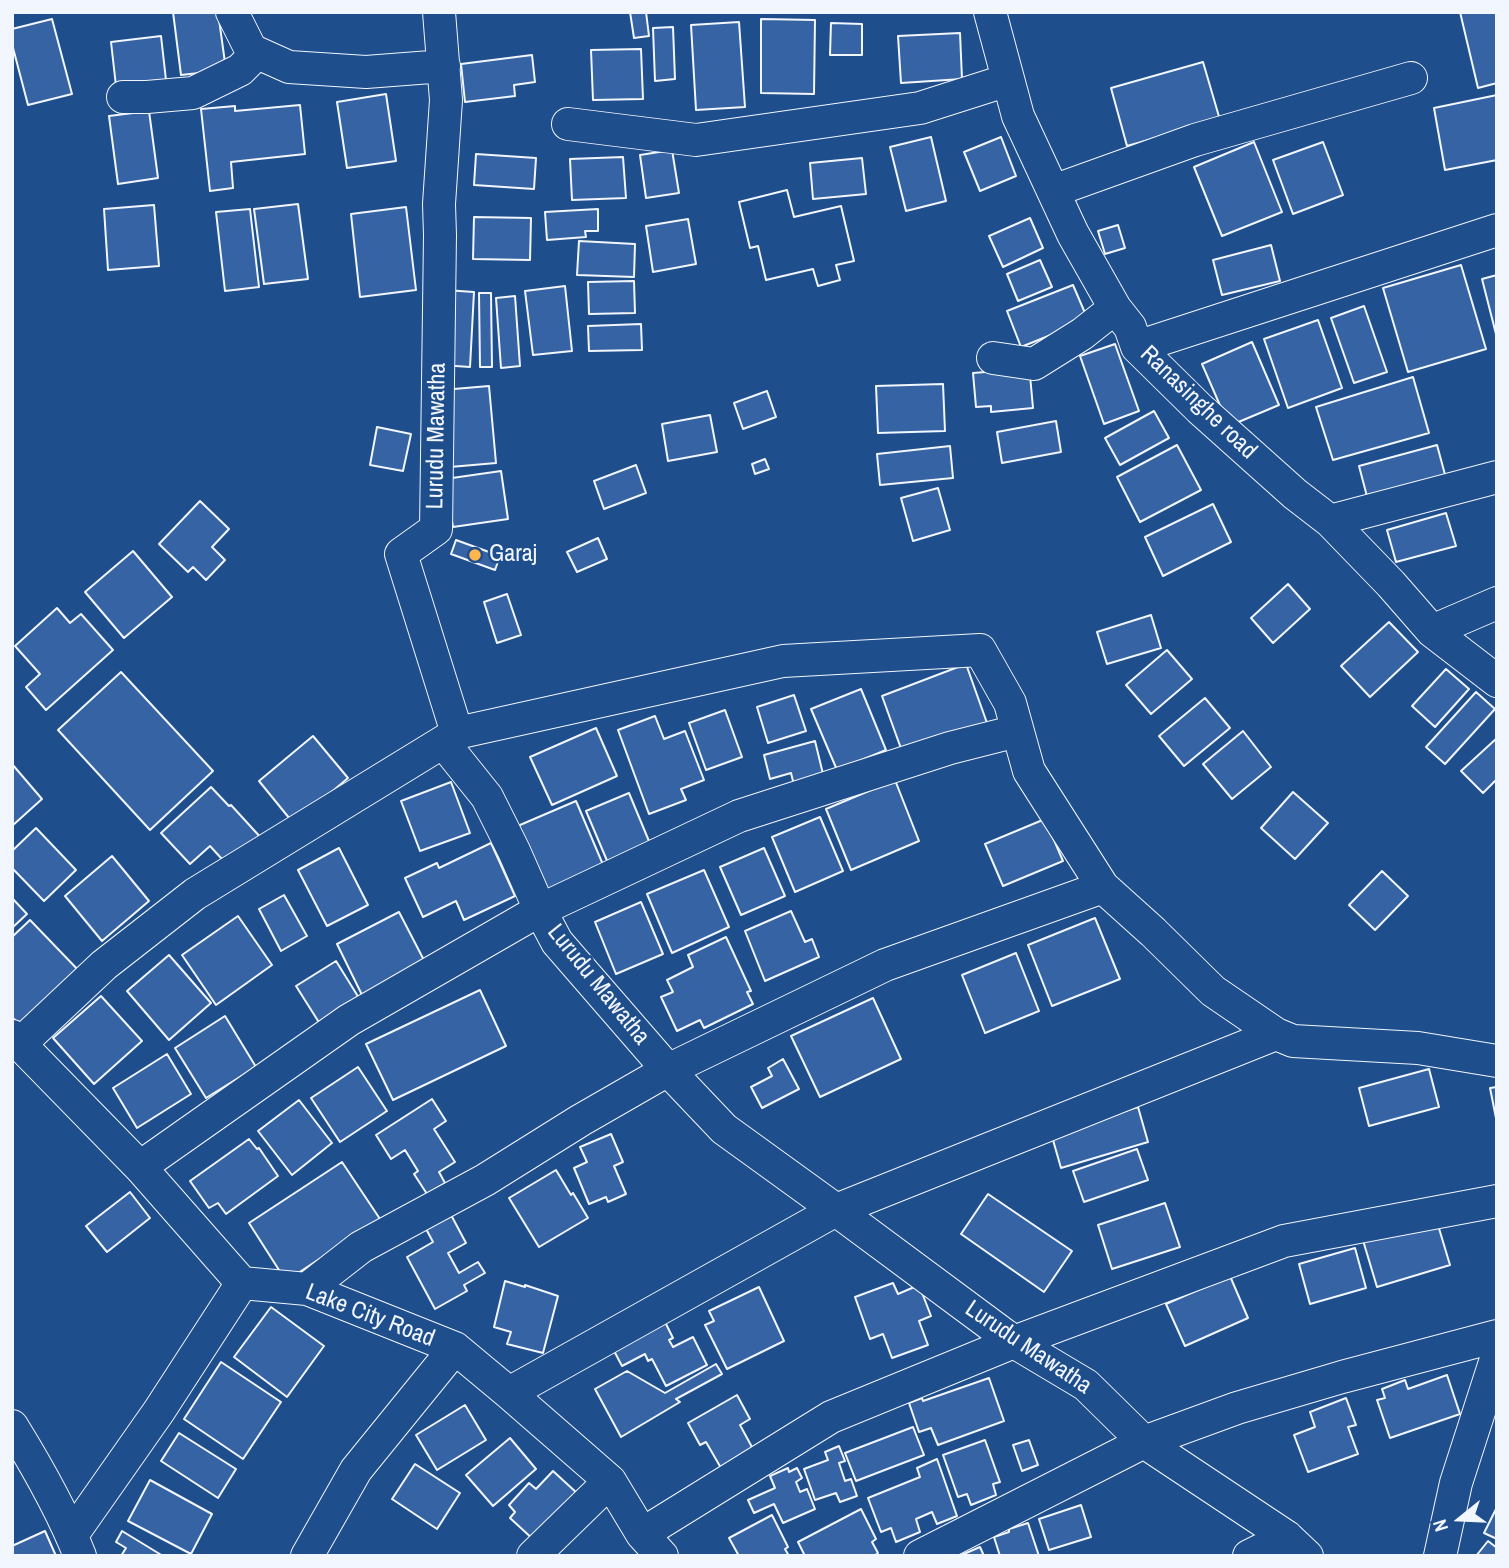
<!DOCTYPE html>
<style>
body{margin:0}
#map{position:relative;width:1509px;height:1568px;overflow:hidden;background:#1f4e8c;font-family:"Archivo Narrow",sans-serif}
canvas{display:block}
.frame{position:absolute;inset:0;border:14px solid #f2f6ff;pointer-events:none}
.north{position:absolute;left:1425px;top:1484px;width:70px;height:70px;-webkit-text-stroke:5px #1f4e8c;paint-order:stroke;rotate:252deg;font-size:19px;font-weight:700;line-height:28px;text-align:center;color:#f2f6ff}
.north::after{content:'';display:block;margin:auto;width:24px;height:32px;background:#f2f6ff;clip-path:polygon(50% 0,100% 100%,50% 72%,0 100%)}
</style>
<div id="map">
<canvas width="1509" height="1568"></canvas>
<div class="frame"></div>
<div class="north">N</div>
</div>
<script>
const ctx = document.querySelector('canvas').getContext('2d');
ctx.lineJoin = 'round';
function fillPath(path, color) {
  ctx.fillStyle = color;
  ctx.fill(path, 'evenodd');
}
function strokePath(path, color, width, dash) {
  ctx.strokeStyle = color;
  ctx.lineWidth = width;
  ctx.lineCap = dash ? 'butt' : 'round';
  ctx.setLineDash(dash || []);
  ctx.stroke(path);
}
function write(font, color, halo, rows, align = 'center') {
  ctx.font = font + ' "Archivo Narrow",sans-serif';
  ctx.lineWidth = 5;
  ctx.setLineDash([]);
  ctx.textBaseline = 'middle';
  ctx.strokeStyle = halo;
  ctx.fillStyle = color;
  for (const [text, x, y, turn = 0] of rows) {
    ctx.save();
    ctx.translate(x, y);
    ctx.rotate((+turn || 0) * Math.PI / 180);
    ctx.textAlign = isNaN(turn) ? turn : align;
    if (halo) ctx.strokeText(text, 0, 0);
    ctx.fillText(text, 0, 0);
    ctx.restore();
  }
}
const building = new Path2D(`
 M173,12H218L226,70L181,75Z
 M630,12H646L649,36L634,38Z
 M1460,12H1497V83L1478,88Z
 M52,19L72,94L28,105L12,44V29Z
 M761,19L815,20L814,94L761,93Z
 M739,22L745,107L696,110L691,25Z
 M831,23L862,24V55H830Z
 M673,27L675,79L655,81L653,28Z
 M960,33L962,79L901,83L898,36Z
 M161,36L166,80L116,86L111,42Z
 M641,49L643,99L593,100L591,50Z
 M532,55L535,82L514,85L515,96L465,102L461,64Z
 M1203,62L1220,120L1127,146L1111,88Z
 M386,94L396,161L347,168L337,102Z
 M1497,95V160L1445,170L1434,108Z
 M300,105L305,154L231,162L233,188L210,191L201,109L235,106V111Z
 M149,111L158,178L118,184L109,116Z
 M931,137L946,201L906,211L890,147Z
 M1001,137L1016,176L980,191L964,152Z
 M1254,142L1282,212L1222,236L1194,167Z
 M1323,142L1343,195L1293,214L1273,160Z
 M672,150L679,193L646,198L640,155Z
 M476,154L536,158L534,189L474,185Z
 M623,157L626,198L572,200L570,159Z
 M862,158L866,194L813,199L810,163Z
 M787,190L794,217L841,206L854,261L836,265L840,280L818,286L813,269L766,280L758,246L750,248L739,202Z
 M787,190L794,217L841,206L854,261L836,265L840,280L818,286L813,269L766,280L758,246L750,248L739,202Z
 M298,204L308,279L264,284L254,209Z
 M154,205L159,266L108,270L104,209Z
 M406,207L416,290L360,297L351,214Z
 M250,209L259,287L225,291L216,212Z
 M598,209V231H585L586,237L547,240L545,212Z
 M474,217L531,218L530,260L473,259Z
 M1030,218L1043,248L1003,267L989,236Z
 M688,219L696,264L653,272L646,226Z
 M1118,225L1125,248L1105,254L1098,231Z
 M579,241L635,244L634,277L577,275Z
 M1271,245L1280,281L1222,295L1213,260Z
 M1040,260L1052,287L1018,301L1007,274Z
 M1461,265L1486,349L1408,372L1383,288Z
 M1497,275V338L1482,279Z
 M634,281L635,313L589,314L588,282Z
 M1073,285L1088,320L1021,347L1007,311Z
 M565,286L572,351L533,355L525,291Z
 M445,290L474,292L470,367L441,365Z
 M479,293H491L492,367H480Z
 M515,296L520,366L501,368L496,298Z
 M1364,306L1387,372L1354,383L1331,318Z
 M1318,320L1342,388L1288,408L1264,339Z
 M641,324L642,350L589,351L588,326Z
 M1252,342L1279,405L1229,426L1202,364Z
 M1115,344L1139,411L1104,424L1080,356Z
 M1023,369L1030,375L1033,408L991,412V406L976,407L973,373Z
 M1413,377L1429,433L1333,460L1316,407Z
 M943,384L945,431L878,433L876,386Z
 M489,386L496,463L450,467L442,390Z
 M767,391L776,417L743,429L734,403Z
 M1154,411L1169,438L1120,465L1105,438Z
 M710,415L717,452L668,461L662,424Z
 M1056,421L1061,452L1002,463L997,432Z
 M377,427L411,434L403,471L370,465Z
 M1177,445L1201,490L1140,522L1117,477Z
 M1437,445L1447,482L1369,504L1359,466Z
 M950,446L953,478L880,485L877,454Z
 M765,459L769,469L755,474L752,464Z
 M636,465L646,493L604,509L594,481Z
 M501,471L508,519L453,527L445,479Z
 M938,488L950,530L913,541L901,498Z
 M200,501L229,529L212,547L225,560L206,580L193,567L188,572L159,544Z
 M1213,504L1231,542L1163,576L1145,537Z
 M1446,513L1456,546L1396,562L1387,530Z
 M598,538L607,559L577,572L567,552Z
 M456,540L500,556L495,570L451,554Z
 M133,551L172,597L124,638L85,592Z
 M1288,584L1310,609L1273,643L1251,618Z
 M507,594L521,635L497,643L484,602Z
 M57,608L70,623L81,614L113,650L46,710L26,687L40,674L15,646Z
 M1151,615L1161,648L1107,664L1097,632Z
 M1389,622L1418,652L1370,697L1341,666Z
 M1167,650L1192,679L1151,714L1126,685Z
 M966,664L987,723L903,754L882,696Z
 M1446,669L1469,689L1435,727L1412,706Z
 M121,672L213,771L150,830L58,730Z
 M861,689L886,750L837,770L811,709Z
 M1476,692L1495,709L1445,764L1426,747Z
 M794,695L806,731L768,743L757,707Z
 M1205,698L1230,728L1184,766L1159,736Z
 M725,710L742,757L706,770L689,723Z
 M655,716L664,739L685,731L704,780L681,789L686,800L649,814L618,730Z
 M596,728L617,776L552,805L530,757Z
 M1243,731L1271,767L1232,799L1203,764Z
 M313,736L348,778L294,824L259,781Z
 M1497,738V779L1483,793L1461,771Z
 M815,741L824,778L794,785L791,773L770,779L764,755Z
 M12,764L42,799L12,826Z
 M895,780L919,841L851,870L826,809Z
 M451,782L470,833L420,851L401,801Z
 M211,787L229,806L231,805L263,840L232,870L210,846L190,864L161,833Z
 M1293,792L1328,823L1295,859L1261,828Z
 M629,793L651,846L608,863L586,811Z
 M576,801L604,867L535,897L506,831Z
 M820,817L843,871L795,892L772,837Z
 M1045,819L1063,861L1003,886L985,844Z
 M36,828L76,870L44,901L12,868V851Z
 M491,843L515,896L464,920L456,901L423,917L405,878L437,863L439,868Z
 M339,848L368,905L327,926L298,870Z
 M764,848L785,896L741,915L720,867Z
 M112,856L149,901L102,941L65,896Z
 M704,870L729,927L672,953L647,894Z
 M1382,871L1408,896L1375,930L1349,905Z
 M284,895L307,936L281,951L259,909Z
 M12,898L27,914L12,928Z
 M641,902L663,954L616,974L595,922Z
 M791,911L805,942L812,939L819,957L765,981L745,931Z
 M399,912L427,966L364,999L337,944Z
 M238,916L272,965L216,1005L182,955Z
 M1095,918L1120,979L1052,1006L1028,945Z
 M30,920L82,974L25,1030L12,1017V937Z
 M726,937L751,991L747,992L753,1004L704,1028L700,1020L677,1031L661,997L673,992L667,980L693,967L688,955Z
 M1016,953L1039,1011L985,1033L962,975Z
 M169,955L211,1003L169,1040L127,991Z
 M336,961L359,998L320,1024L296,986Z
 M480,990L506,1046L393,1100L366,1044Z
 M101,996L142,1041L94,1084L53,1038Z
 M873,998L901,1059L820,1097L791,1036Z
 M225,1016L256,1067L206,1098L175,1048Z
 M167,1054L191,1094L137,1128L113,1088Z
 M783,1059L799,1089L762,1108L751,1087L772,1076L768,1068Z
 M358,1067L387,1111L340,1142L311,1098Z
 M1429,1069L1439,1107L1369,1126L1359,1088Z
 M1497,1087V1123L1490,1088Z
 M432,1099L446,1121L434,1129L455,1162L439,1172L445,1183L427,1194L414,1174L418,1171L405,1150L391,1159L376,1135Z
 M299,1100L332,1143L292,1175L258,1131Z
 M1138,1107L1148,1142L1061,1168L1051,1133Z
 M611,1134L623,1162L614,1166L626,1194L608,1202L606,1197L589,1204L574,1168L587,1162L580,1147Z
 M249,1139L257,1149L259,1148L278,1176L226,1214L218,1203L209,1208L190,1181Z
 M1137,1149L1148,1180L1084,1202L1073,1171Z
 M342,1162L380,1219L286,1281L249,1223Z
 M556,1170L571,1195L573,1193L588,1218L539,1247L509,1198Z
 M130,1192L150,1218L107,1252L86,1226Z
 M988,1194L1072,1251L1044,1292L961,1234Z
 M1165,1203L1180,1247L1112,1269L1098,1225Z
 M450,1213L466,1243L448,1253L459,1273L478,1262L485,1273L464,1285L467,1291L435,1309L407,1257L433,1242L425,1227Z
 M1435,1215L1450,1265L1377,1287L1362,1237Z
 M1355,1248L1366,1288L1310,1304L1299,1264Z
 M1230,1276L1248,1318L1185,1346L1166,1304Z
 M505,1281L525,1287V1285L558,1296L543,1353L507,1344L511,1332L494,1327Z
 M893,1283L898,1294L919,1285L931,1316L919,1321L928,1345L892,1358L883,1334L870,1339L855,1297Z
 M759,1287L784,1341L727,1369L705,1325L714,1321L709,1311Z
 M271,1307L324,1346L287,1397L234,1357Z
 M665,1322L673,1338L669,1340L673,1347L693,1337L707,1365L666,1386L652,1359L648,1361L645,1354L622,1366L613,1349Z
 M221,1362L281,1402L243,1459L184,1419Z
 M716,1364L722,1374L676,1399L680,1402L621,1437L595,1389L627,1371L665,1393Z
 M1447,1375L1460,1414L1390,1438L1377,1400L1385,1398L1382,1389L1405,1380L1408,1389Z
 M989,1378L1004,1421L938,1445L931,1428L919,1432L909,1403L922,1398L923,1401Z
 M737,1395L750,1419L740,1425L753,1449L721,1468L706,1442L700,1445L688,1423Z
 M1346,1398L1356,1425L1348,1427L1358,1454L1308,1472L1294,1435L1315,1427L1310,1412Z
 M465,1405L486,1440L437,1470L416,1435Z
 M913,1427L924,1455L856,1481L845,1453Z
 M179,1433L236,1469L218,1498L161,1461Z
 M510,1438L536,1469L493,1506L466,1475Z
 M985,1440L1000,1482L993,1484L996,1495L971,1505L967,1494L958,1497L943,1455Z
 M1029,1440L1038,1465L1022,1471L1013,1445Z
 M839,1446L845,1461L839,1463L845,1481L851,1479L857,1496L840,1502L836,1493L815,1500L804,1469L828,1460L825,1452Z
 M937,1459L957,1516L937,1524L932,1512L916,1519L920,1532L896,1542L891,1528L881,1532L868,1498L920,1477L917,1468Z
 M415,1464L460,1493L437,1529L392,1499Z
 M788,1468L789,1472L797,1468L802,1478L796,1482L800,1492L807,1489L815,1509L783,1523L774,1504L754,1513L748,1500L775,1488L770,1476Z
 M553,1471L578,1494L535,1541L510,1518L515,1512L509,1505L529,1483L536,1489Z
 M150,1480L212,1514L191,1554L128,1521Z
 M1081,1505L1091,1537L1049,1550L1039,1519Z
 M1497,1507V1539L1484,1533Z
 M861,1509L876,1539L872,1542L878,1553L874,1556H805L798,1542Z
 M772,1515L788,1547L785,1549L789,1556H739L729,1538Z
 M1028,1523L1039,1556H1000L994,1537L1009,1532V1529Z
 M45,1531L56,1556H12V1546Z
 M122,1531L163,1556H121L126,1548L116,1542Z
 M1488,1541L1497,1548V1556H1476Z
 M980,1547L984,1556H959Z`);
fillPath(building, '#3563a3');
strokePath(building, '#f2f6ff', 2);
const street = new Path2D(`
 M232,12L251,50L289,67L366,72L444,66
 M439,12L446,100L439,204L440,235L436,529L401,554L457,733L443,742L487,797L514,851L540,910L557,942L668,1070L724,1129L836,1210L1014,1342L1086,1385L1144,1442L1287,1537L1307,1556
 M990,12L1018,116L1073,234L1115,308L1130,327L1137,347L1200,409L1295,494L1330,521L1391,584L1432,631L1497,681
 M123,97H147L193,93L240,70L257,53
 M568,124L696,140L920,108L1008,80
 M1053,191L1195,140L1411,78
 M1137,347L1497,230
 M993,358L1034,364L1082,334L1115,308
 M1330,521L1497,477
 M1432,631L1497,603
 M457,733L783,661L980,650L1010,703L1029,771L1103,887L1153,932L1213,991L1276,1034L1293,1041L1418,1048L1497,1061
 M12,1036L140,1167L242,1283L307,1289L455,1348L509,1393L610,1481L642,1534L662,1556
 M20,1044L104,965L195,894L443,742
 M140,1167L349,1020L540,910L739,816L950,748L1017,731
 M307,1289L361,1247L485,1180L581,1120L668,1070L885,965L1103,887
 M509,1393L836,1210L1276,1034
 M12,1426C38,1468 62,1510 80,1556
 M642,1534L831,1417L1014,1342L1284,1241L1497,1201
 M72,1535L159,1411L242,1283
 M307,1556L356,1470L455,1348
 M533,1556L610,1481
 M920,1556L1144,1442L1237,1408L1342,1377L1497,1336
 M1249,1556L1287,1537
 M1440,1556L1456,1483L1497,1356`);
strokePath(street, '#f2f6ff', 34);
strokePath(street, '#1f4e8c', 32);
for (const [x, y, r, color] of [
 [475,555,7,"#ffb74d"]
]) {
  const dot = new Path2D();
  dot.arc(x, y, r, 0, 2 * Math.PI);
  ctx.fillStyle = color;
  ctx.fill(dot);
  strokePath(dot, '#1f4e8c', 2.5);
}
write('24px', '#f2f6ff', '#1f4e8c', [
 ["Ranasinghe road",1198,403,44],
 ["Lurudu Mawatha",437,436,-89],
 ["Lurudu Mawatha",598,985,51],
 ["Lake City Road",370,1316,21],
 ["Lurudu Mawatha",1028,1348,34]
]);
write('24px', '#f2f6ff', '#1f4e8c', [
 ["Garaj",489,555]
], 'left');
</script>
